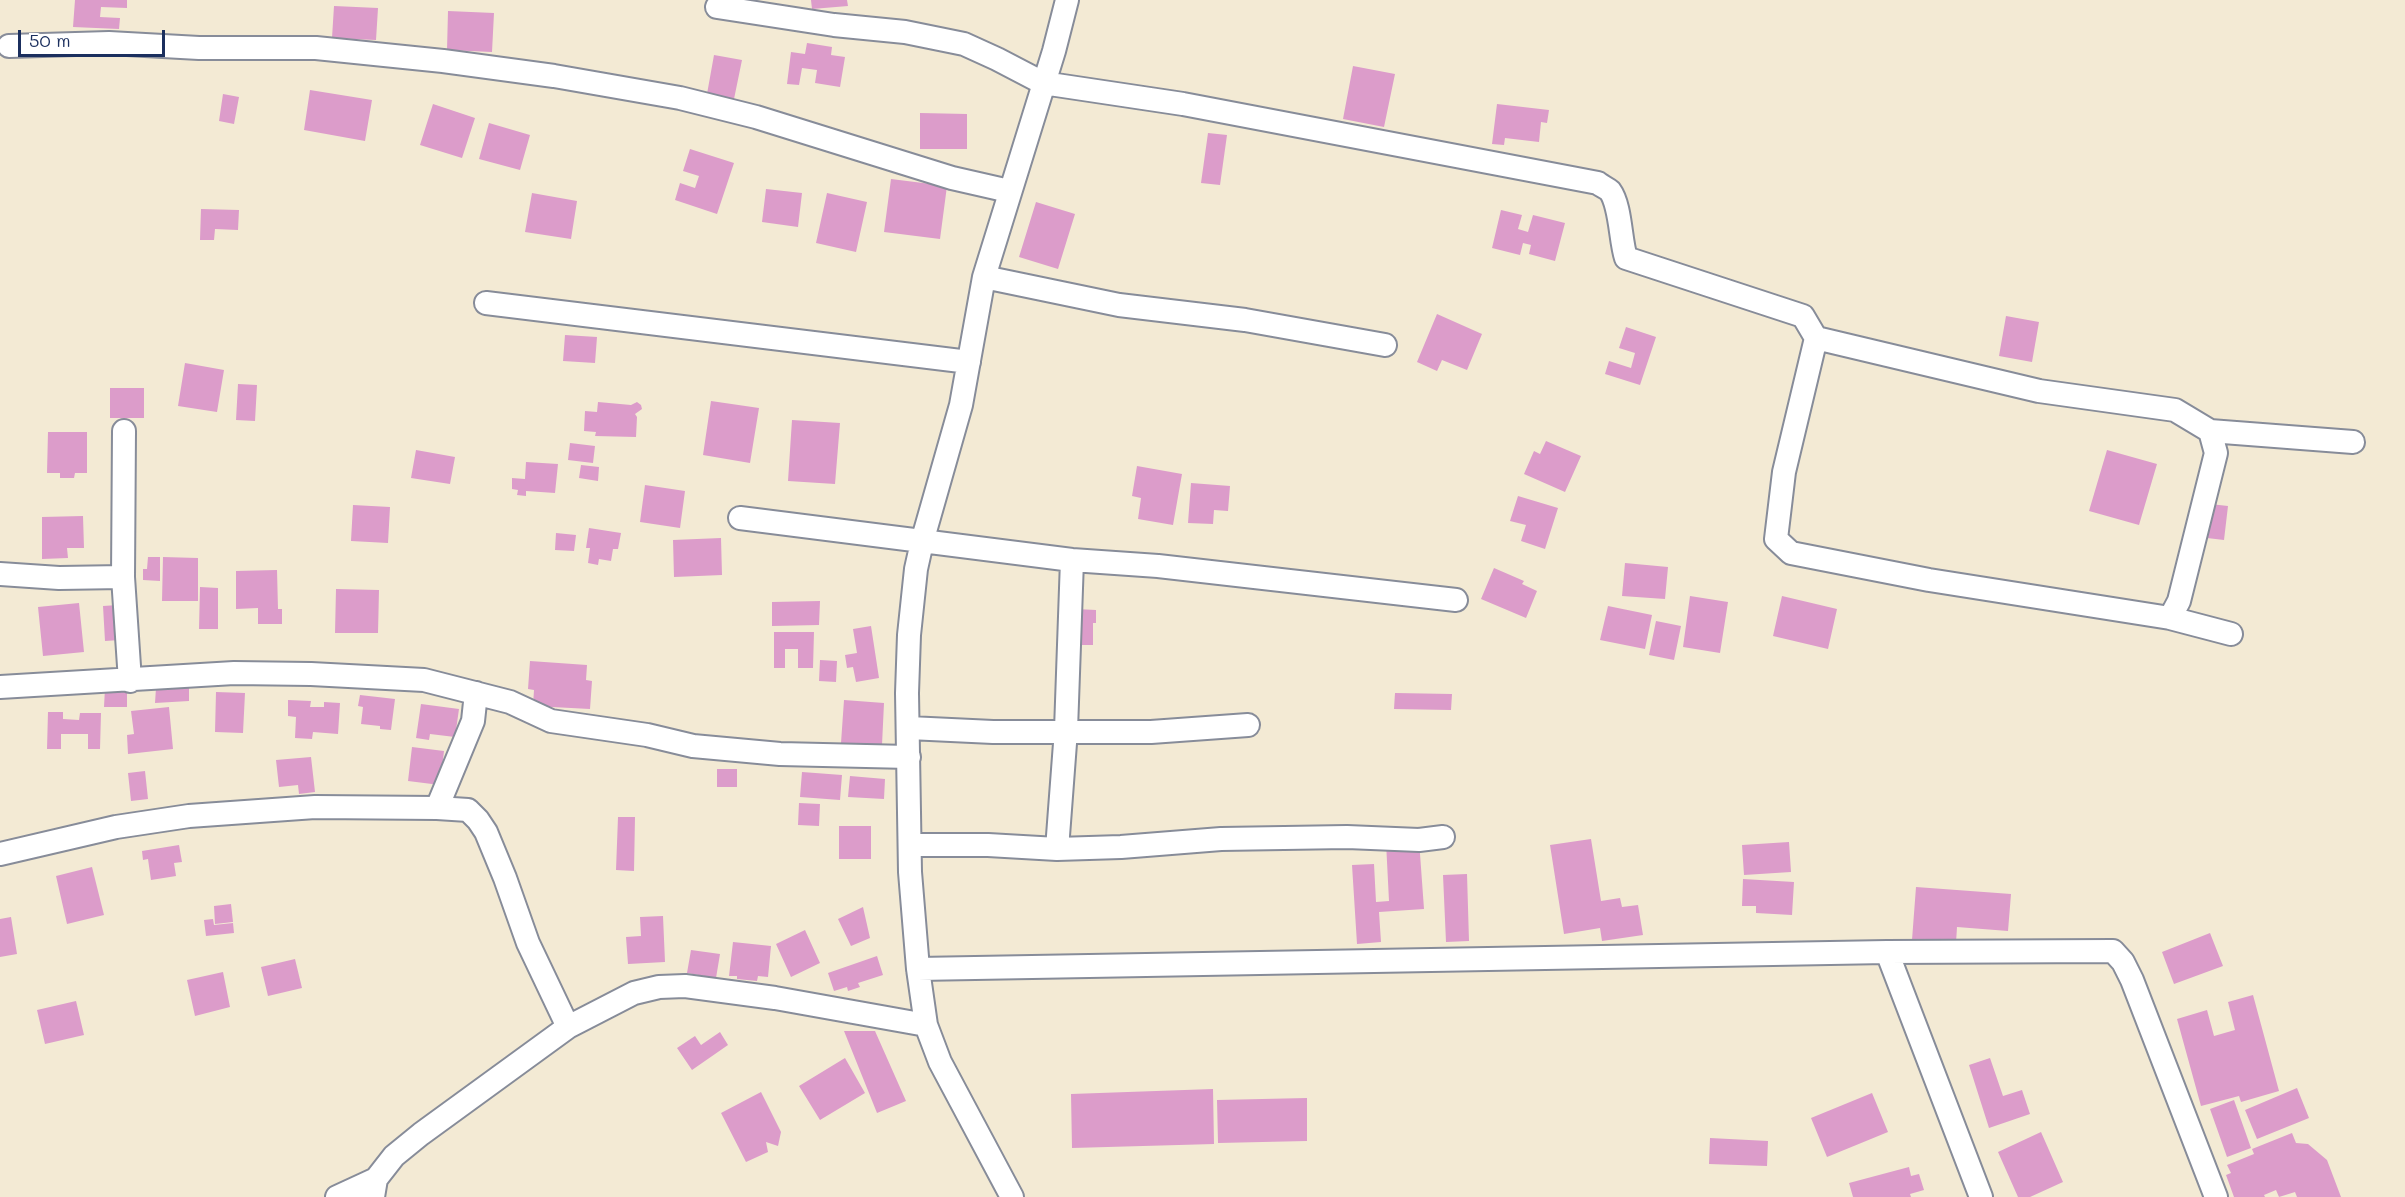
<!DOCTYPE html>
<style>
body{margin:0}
#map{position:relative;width:2405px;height:1197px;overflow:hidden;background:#f3ead4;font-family:Mali,sans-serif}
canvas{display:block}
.scale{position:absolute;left:18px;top:30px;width:147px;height:27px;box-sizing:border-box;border:3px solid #1b2f5e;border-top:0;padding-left:8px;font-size:18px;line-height:21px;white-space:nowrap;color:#1b2f5e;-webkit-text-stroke:4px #fff;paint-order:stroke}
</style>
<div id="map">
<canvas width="2405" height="1197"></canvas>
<div class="scale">50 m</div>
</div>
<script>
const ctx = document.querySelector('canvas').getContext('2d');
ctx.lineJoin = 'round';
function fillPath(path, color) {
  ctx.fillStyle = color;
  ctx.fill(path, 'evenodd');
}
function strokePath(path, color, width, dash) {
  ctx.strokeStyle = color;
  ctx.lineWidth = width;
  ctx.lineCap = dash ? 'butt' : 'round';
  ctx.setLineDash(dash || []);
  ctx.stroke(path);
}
fillPath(new Path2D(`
 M75,0H127V8L101,7L100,17L120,18L119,29L73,27Z
 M811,0H847L848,6L812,9Z
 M334,6L378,8L376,40L332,38Z
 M448,11L494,13L492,52L447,50Z
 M807,43L832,47L831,55L845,57L840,87L815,83L817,70L802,68L799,85L787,84L791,52L805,54Z
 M714,55L742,60L734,99L707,94Z
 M1353,66L1395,74L1384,127L1343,119Z
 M310,90L372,100L365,141L304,130Z
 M223,94L239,97L234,124L219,121Z
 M433,104L475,118L462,158L420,145Z
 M1497,104L1549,110L1547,123L1541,122L1539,142L1505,138L1504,145L1492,144Z
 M920,113L967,114V149H920Z
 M489,123L530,135L520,170L479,159Z
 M1208,133L1227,135L1220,185L1201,183Z
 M690,149L734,163L717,214L675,200L680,183L695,188L699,176L683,171Z
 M891,179L947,186L940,239L884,232Z
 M766,189L802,193L798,227L762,222Z
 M532,193L577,201L571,239L525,232Z
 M827,193L867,202L856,252L816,243Z
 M1036,202L1075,214L1058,269L1019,257Z
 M201,209L239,210L238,230L215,229L214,240H200Z
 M1501,210L1522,215L1518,229L1528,232L1533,215L1565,223L1555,261L1529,254L1531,245L1523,243L1520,255L1492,248Z
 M1437,314L1482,334L1467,370L1442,360L1437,371L1417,362Z
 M2006,316L2039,322L2032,362L1999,356Z
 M1626,327L1656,337L1640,385L1605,374L1609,361L1631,368L1635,353L1619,348Z
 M565,335L597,337L595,363L563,361Z
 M185,363L224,370L217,412L178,406Z
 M238,384L257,385L255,421L236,420Z
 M110,388H144V418H110Z
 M711,401L759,408L750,463L703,455Z
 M598,402L631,405L637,402L641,405L642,409L635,414L637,417L636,437L595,436L596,432L584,431L585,411L597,412Z
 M792,420L840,423L835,484L788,481Z
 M48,432H87V473H75L74,478H60V473H47Z
 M1546,441L1581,456L1565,492L1524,474L1534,451L1540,454Z
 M570,443L595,446L593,463L568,460Z
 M416,450L455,457L450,484L411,478Z
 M2107,450L2157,464L2139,525L2089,511Z
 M526,462L558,464L555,493L526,491V496L517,495L518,490L512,489V478L525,479Z
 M581,465L599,467L598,481L579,478Z
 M1137,466L1182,474L1173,525L1138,519L1141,498L1132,496Z
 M1191,483L1230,486L1228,511L1214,510L1213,524L1188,523Z
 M645,485L685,491L680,528L640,522Z
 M1518,496L1558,508L1545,549L1521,541L1526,525L1510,521Z
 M2210,504L2228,506L2224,540L2207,538Z
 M353,505L390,507L388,543L351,541Z
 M83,516L84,548H67L68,558L42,559V517Z
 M589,528L621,533L618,549H613L611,561L599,559L598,565L588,563L590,548H586Z
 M556,533L576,535L574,551L555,550Z
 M721,538L722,575L674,577L673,540Z
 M148,557H160V581L143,580V569H147Z
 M163,557L198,558V601H162Z
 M1625,563L1668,567L1665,599L1622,596Z
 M1494,568L1524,581L1522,584L1537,591L1526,618L1481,599Z
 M277,570L278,609H282V624H258V608L236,609V571Z
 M200,587L218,588V629H199Z
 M336,589L379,590L378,633H335Z
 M1690,596L1728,602L1720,653L1683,647Z
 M1782,596L1837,609L1828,649L1773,636Z
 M820,601L819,625L772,626V602Z
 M79,603L84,652L43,656L38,607Z
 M118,605L120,640L105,641L103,606Z
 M1608,606L1652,615L1645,649L1600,640Z
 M1076,609L1096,610V623H1093V645H1075Z
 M1656,621L1681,626L1674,660L1649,655Z
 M871,626L879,678L856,682L853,667L847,668L845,655L857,653L853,629Z
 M774,632H814L813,668H798V649H785V668H774Z
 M820,660L837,661L836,682L819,681Z
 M530,661L587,665L586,680L592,681L590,709L533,706L534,690L528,689Z
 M189,685V701L155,703L156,688Z
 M105,688L127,689V707H104Z
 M216,692L245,693L243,733L215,732Z
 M1395,693L1452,694L1451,710L1394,709Z
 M360,695L395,699L391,730L380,729V726L361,724L363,707L358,706Z
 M288,700L311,701L310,707H324V702L340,703L338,734L313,732L312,739L295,738L296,717L288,716Z
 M844,700L884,703L882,745L841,743Z
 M421,704L459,709L455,737L430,734L429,740L416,738Z
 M169,707L173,749L128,754L127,735L134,734L131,711Z
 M48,712H63V719L79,720L80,713H101L100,749H88V734H61V749H47Z
 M412,747L444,751L440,785L408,781Z
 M311,757L315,792L299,794L298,785L279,787L276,760Z
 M717,769H737V787H717Z
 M145,771L148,799L131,801L128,773Z
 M802,772L842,775L840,800L800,797Z
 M850,776L885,779L884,799L848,797Z
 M799,803L820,804L819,826L798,825Z
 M618,817H635L634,871L616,870Z
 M839,826H871V859H839Z
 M1591,839L1601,901L1620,898L1622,907L1638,905L1643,935L1602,941L1600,928L1564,934L1550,845Z
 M1419,840L1424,909L1379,912L1381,942L1357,944L1352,865L1374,864L1376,902L1389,901L1386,842Z
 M1789,842L1791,872L1744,875L1742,845Z
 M179,845L182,862L174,863L176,876L151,880L148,859L143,860L142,851Z
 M92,867L104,915L67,924L56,876Z
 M1467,874L1469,941L1446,942L1443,875Z
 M1743,879L1794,882L1792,915L1756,913V906H1742Z
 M1916,887L2011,894L2008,931L1957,927L1956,943L1912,940Z
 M231,904L233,922L215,924L214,906Z
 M863,907L870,938L851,946L838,919Z
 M663,916L665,962L628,964L626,937L641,936L640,917Z
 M11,917L17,954L0,957V919Z
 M213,919L214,925L233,923L234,933L206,936L204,920Z
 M805,930L820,963L791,977L776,944Z
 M2210,933L2223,966L2174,984L2162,952Z
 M733,942L771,946L768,977L758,976L757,981L737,979V976H729Z
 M691,950L720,954L716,978L687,973Z
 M877,956L883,975L858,983L860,987L848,991L847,987L834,991L828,973Z
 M295,959L302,988L268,996L261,967Z
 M223,972L230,1007L195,1016L187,980Z
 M2253,995L2279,1091L2241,1102L2239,1096L2201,1106L2177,1019L2207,1010L2214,1036L2235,1030L2228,1002Z
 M76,1001L84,1035L45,1044L37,1010Z
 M844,1031H875L906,1101L877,1113Z
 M720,1032L728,1045L692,1070L677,1048L695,1036L701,1045Z
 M845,1058L865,1093L820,1120L799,1086Z
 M1990,1058L2003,1096L2022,1090L2030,1114L1989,1128L1969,1065Z
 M2297,1088L2309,1118L2257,1139L2245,1110Z
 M1213,1089L1214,1144L1072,1148L1071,1094Z
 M761,1092L781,1132L778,1146L766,1142L768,1152L746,1162L721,1113Z
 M1872,1093L1888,1132L1827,1157L1811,1118Z
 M1307,1098V1141L1218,1143L1217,1100Z
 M2234,1100L2251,1148L2227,1157L2210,1109Z
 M2041,1132L2063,1182L2030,1197H2018L1998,1152Z
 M2292,1133L2296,1143L2308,1144L2327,1160L2341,1197H2297L2295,1192L2279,1197L2276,1190L2264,1195L2265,1197H2234L2226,1175L2231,1173L2227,1165L2254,1154L2252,1149Z
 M1710,1138L1768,1141L1767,1166L1709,1164Z
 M1909,1167L1911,1176L1919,1174L1924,1190L1910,1194L1911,1197H1853L1849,1183Z`), '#dc9cca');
const minor = new Path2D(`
 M717,7L834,25L905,32L964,44L997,59L1043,83L1183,104L1598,183C1601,186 1607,188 1610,191C1621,206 1620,240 1626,258L1803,316L1816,338L1784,472L1776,539L1791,553L1929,580L2170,618L2179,601L2216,453L2210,431L2175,410L2039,391L1816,338
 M9,46L109,43L199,48H316L443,61L554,76L680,98L756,117L952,178L1009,191
 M984,277L1119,305L1245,320L1385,345
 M486,303L969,362
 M124,431L123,577L130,681
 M2210,431L2353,442
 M740,518L1072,560L1158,566L1456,600
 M0,574L59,578L123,577
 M2170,618L2231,634
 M0,687L234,673L311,674L424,680L510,702L551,721L647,735L693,746L780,754L909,757
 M909,728L993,732H1151L1248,725
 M437,808L473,721L476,693
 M910,845H988L1057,849L1121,847L1221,839L1347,837L1419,840L1443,837
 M1057,849L1066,730L1072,560
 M0,854L116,827L189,816L315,807L437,808L468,810L478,820L486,832L505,878L528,943L568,1027
 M1887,952L1981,1197
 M918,969L1887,952L2113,951L2123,962L2132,980L2216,1197
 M337,1197L376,1179
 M373,1197L376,1179L394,1156L421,1134L568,1027L634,993L659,987L685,986L775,998L926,1025
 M1012,1197L940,1062L926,1025L918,969L910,872L907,693L909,635L916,569L922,542L961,405L984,277L1054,51L1067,0`);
strokePath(minor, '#878c99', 26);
strokePath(minor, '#fff', 22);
</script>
